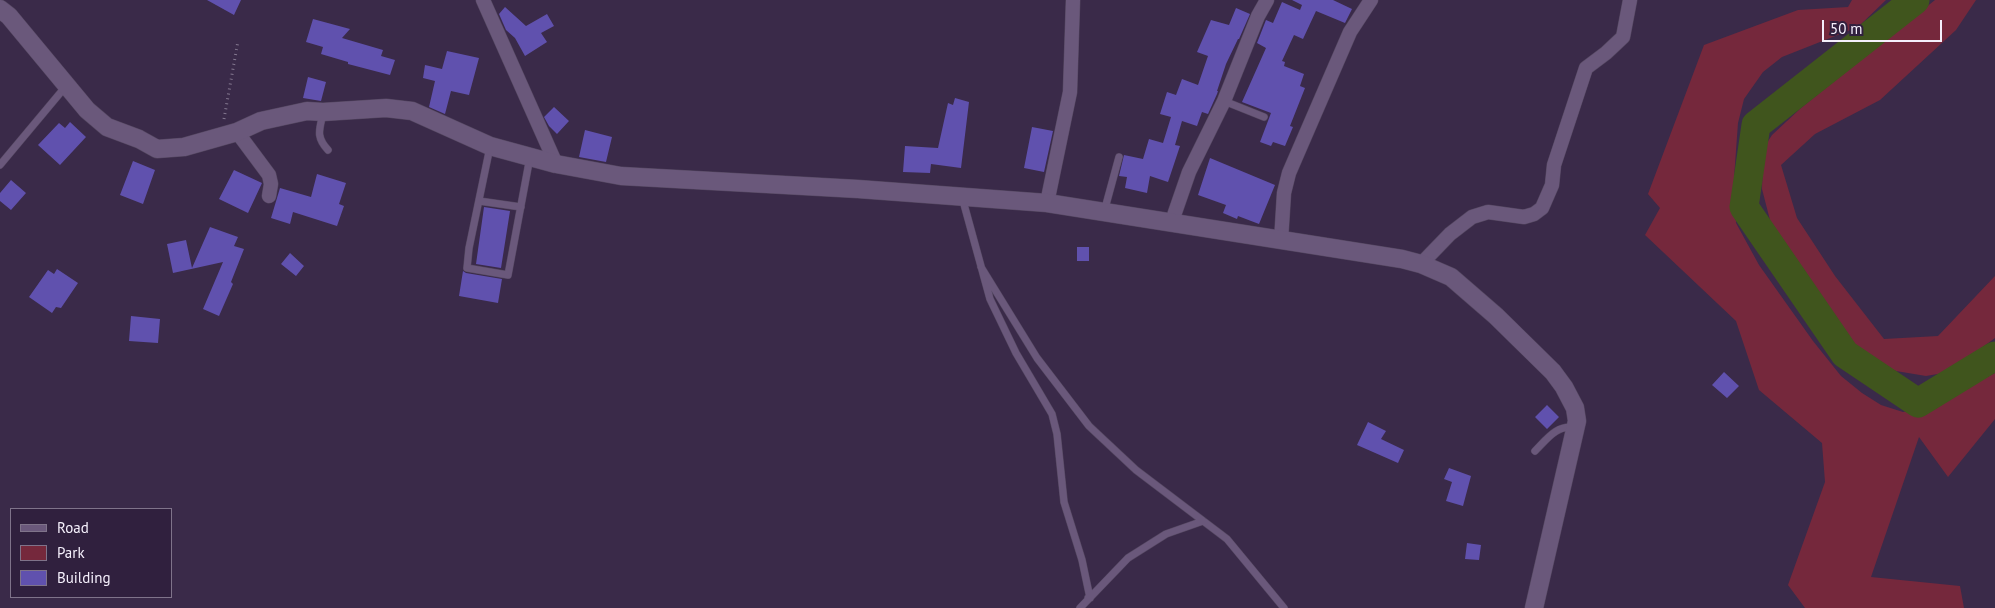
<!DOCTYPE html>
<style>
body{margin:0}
#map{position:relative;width:1995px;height:608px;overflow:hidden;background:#3a2a49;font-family:"PT Sans",sans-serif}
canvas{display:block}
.legend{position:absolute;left:10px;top:508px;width:162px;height:90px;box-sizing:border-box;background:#30203e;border:1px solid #7f738a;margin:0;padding:6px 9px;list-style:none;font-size:15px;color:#f5f0fc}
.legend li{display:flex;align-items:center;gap:10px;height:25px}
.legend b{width:25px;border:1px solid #7f738a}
.scale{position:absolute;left:1822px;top:20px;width:120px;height:22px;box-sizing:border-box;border:2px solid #f5f0fc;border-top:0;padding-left:6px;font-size:15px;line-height:18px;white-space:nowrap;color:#f5f0fc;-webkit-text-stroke:4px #30203e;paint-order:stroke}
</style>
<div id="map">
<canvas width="1995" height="608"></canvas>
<ul class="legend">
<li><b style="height:6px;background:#6a587b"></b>Road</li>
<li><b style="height:14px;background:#75283c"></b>Park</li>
<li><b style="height:14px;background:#6051ae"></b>Building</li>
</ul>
<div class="scale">50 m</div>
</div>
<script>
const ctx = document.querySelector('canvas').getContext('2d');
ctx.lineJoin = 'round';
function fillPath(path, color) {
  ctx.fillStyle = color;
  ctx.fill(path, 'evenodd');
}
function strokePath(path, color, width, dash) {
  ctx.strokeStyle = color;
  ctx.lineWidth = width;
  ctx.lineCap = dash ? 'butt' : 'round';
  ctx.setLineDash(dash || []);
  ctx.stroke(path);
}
fillPath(new Path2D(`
 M1852,0H1886L1858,27L1782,57L1763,72L1744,99L1738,123L1734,178L1736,223L1759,265L1813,341L1841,376L1862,393L1881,405L1903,412L1921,409L1995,373V419L1948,477L1919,437L1871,577L1960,586L1964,608H1805L1788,585L1825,482L1822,443L1759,390L1736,321L1645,235L1660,208L1648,194L1704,45L1798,10L1848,7Z
 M1935,0H1976L1956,30L1880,100L1815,134L1781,165L1797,218L1835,276L1884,339L1938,336L1995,276V338L1949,372L1926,376L1896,371L1873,362L1849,340L1771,224L1762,189L1763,149L1772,135L1801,108Z`), '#75283c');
strokePath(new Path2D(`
 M1915,0L1756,125L1744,207L1845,354L1918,403L1995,356`), '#40551d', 29);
fillPath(new Path2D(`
 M207,0H241L234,15Z
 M1292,0H1333L1352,9L1345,23L1316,11L1303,39L1294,35L1282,61L1285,62L1284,66L1304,74L1300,86L1305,88L1290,126L1293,127L1285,146L1273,142L1271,146L1260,142L1271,113L1242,102L1266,48L1257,43L1266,20L1273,23L1282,2L1300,10L1302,5Z
 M505,7L526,26L547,14L554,26L541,33L547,42L525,56L515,38L506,30L499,14Z
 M1236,8L1250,14L1239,39H1238L1226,64L1217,91H1218L1217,94L1208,114L1202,112L1197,126L1182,121L1175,145L1180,146L1168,182L1150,176L1147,193L1125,188L1127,177L1119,176L1124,155L1143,159L1149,139L1163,143L1171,117L1160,114L1167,92L1176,95L1182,79L1198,85L1208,56L1197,52L1211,20L1229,25Z
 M313,19L350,29L342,38L383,50L381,56L395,60L390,75L348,64V62L321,54L323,47L306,42Z
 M447,51L479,58L469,95L451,91L445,114L429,107L435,81L423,78L425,65L442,69Z
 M308,77L326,82L321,101L303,98Z
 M955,98L969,102L961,168L931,164L930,173L903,172L905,146L938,148L948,103L953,105Z
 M554,107L569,121L557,134L549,126L544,117Z
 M70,122L86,137L60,165L38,145L59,123L65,128Z
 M1032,127L1053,131L1044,172L1024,168Z
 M585,130L612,137L606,162L579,157Z
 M1210,158L1275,185L1259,224L1238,216L1237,219L1223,213L1226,205L1198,195Z
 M133,161L155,170L143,204L120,195Z
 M234,170L262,183L248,213L219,199Z
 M317,174L346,183L339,204L344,206L337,226L293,212L290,224L271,218L280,188L311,197Z
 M11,180L26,193L11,210L0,201V193Z
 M484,207L510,211L501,268L476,264Z
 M210,227L238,237L234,246L244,249L231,282L233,284L219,316L203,309L223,262L173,273L167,244L186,240L192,268Z
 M1077,247H1089V261H1077Z
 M290,253L304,266L296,276L281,264Z
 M57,269L78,283L61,308L56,307L52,313L29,297L48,270L54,274Z
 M463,271L466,273L502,279L498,303L459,296Z
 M131,316L160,319L158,343L129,341Z
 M1724,372L1739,386L1727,398L1712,385Z
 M1547,405L1559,417L1547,429L1535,417Z
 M1368,422L1386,431L1381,439L1404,450L1398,463L1357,445Z
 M1449,468L1471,476L1463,506L1446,501L1452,482L1444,479Z
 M1467,543L1481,545L1479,560L1465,559Z`), '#6051ae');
const service = new Path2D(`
 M1224,101L1264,117
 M323,113C320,129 315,136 328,150
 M490,147L469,248L467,268L508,275L530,157
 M0,165L66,86
 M962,197L990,299L1016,353L1052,414L1057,434L1064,502L1082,560L1090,598H1088
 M479,201L521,207
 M1104,212L1119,157
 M981,267L1037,358L1089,426L1136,470L1227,539L1284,608
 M1535,451C1547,439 1557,424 1575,428
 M1080,608L1128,558L1166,534L1203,521`);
const minor = new Path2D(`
 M483,0L556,164
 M237,132L269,175L271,184L269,196
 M1047,203L1070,92L1073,0
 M1171,224L1189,172L1224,101L1258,16L1267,0
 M1281,241L1284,193L1289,173L1350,32L1371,0
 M1421,264L1450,234L1472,217L1488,212L1524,217L1534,214L1542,208L1552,185L1554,165L1586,68L1606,53L1623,37L1630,0`);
const tertiary = new Path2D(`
 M0,9L9,16L87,110L107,127L139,139L157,149L184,147L237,132L261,121L307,111L323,112L386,108L412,111L490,146L556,164L621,176L858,189L1047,203L1402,259L1421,264L1451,277L1496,316L1553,372L1564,387L1575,408L1577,421L1534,608`);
strokePath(service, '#544760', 8);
strokePath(minor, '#544760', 15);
strokePath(tertiary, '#544760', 19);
strokePath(new Path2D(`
 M224,119L238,41`), '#83778f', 3, [1, 4]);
strokePath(service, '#6a587b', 7);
strokePath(minor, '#6a587b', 14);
strokePath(tertiary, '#6a587b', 18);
</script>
